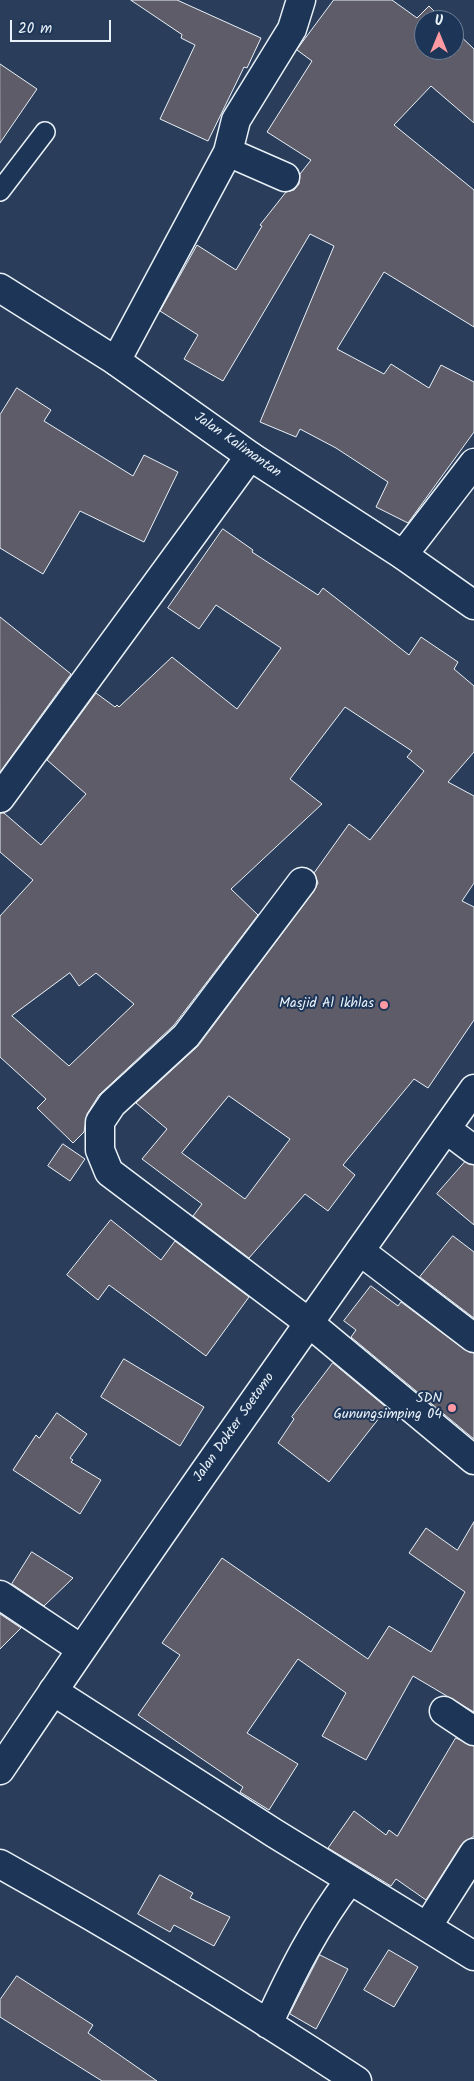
<!DOCTYPE html>
<style>
body{margin:0}
#map{position:relative;width:474px;height:2081px;overflow:hidden;background:#2a3d5b;font-family:Kalam,sans-serif}
canvas{display:block}
.north{position:absolute;left:414px;top:10px;width:50px;height:50px;box-sizing:border-box;background:#1d3557;border:1px solid #6e8097;border-radius:50%;rotate:0deg;font-size:14px;font-weight:700;line-height:20px;text-align:center;color:#e8f1f8}
.north::after{content:'';display:block;margin:auto;width:18px;height:22px;background:#ff9aa2;clip-path:polygon(50% 0,100% 100%,50% 72%,0 100%)}
.scale{position:absolute;left:10px;top:20px;width:101px;height:22px;box-sizing:border-box;border:2px solid #e8f1f8;border-top:0;padding-left:6px;font-size:15px;line-height:18px;white-space:nowrap;color:#e8f1f8;-webkit-text-stroke:4px #1d3557;paint-order:stroke}
</style>
<div id="map">
<canvas width="474" height="2081"></canvas>
<div class="north">U</div>
<div class="scale">20 m</div>
</div>
<script>
const ctx = document.querySelector('canvas').getContext('2d');
ctx.lineJoin = 'round';
function fillPath(path, color) {
  ctx.fillStyle = color;
  ctx.fill(path, 'evenodd');
}
function strokePath(path, color, width, dash) {
  ctx.strokeStyle = color;
  ctx.lineWidth = width;
  ctx.lineCap = dash ? 'butt' : 'round';
  ctx.setLineDash(dash || []);
  ctx.stroke(path);
}
function write(font, color, halo, rows, align = 'center') {
  ctx.font = font + ' Kalam,sans-serif';
  ctx.lineWidth = 4;
  ctx.setLineDash([]);
  ctx.textBaseline = 'middle';
  ctx.strokeStyle = halo;
  ctx.fillStyle = color;
  for (const [text, x, y, turn = 0] of rows) {
    ctx.save();
    ctx.translate(x, y);
    ctx.rotate((+turn || 0) * Math.PI / 180);
    ctx.textAlign = isNaN(turn) ? turn : align;
    if (halo) ctx.strokeText(text, 0, 0);
    ctx.fillText(text, 0, 0);
    ctx.restore();
  }
}
const building = new Path2D(`
 M131,0H177L261,38L247,68L244,67L208,141L160,119L195,45L181,38L182,35Z
 M334,0H392L417,18L429,6L443,20H424V50H454V30L474,49V123L431,86L394,125L474,190V327L384,272L337,349L384,374L391,364L429,388L441,365L474,382V432L408,523L376,507L388,482L336,448L300,429L296,437L260,422L334,246L310,234L223,381L184,359L198,335L160,311L197,245L236,270L262,226L260,225L286,192L294,190L299,184L300,174L311,160L267,132L312,61L297,50Z
 M0,64L37,89L0,143Z
 M17,388L51,410L44,421L133,476L144,455L178,472L144,542L80,511L43,574L0,548V415Z
 M223,529L253,550L252,552L318,595L323,588L409,655L421,637L458,662L454,669L474,686V752L448,782L474,796V883L462,901L474,907V1020L428,1088L414,1079L343,1165L355,1175L328,1211L305,1194L249,1258L193,1216L202,1204L142,1159L167,1129L136,1103L198,1046L314,891L318,883L314,873L349,824L370,840L424,771L407,757L412,751L345,707L290,779L322,804L231,889L258,915L174,1025L99,1095L87,1114L84,1132L73,1143L37,1108L46,1099L0,1057V916L33,880L0,852V813H4L41,845L86,794L47,760L96,693L115,707L117,705L119,707L172,657L237,709L281,648L216,605L199,629L168,608ZM70,973L79,986L96,973L134,1004L69,1066L12,1016ZM229,1096L290,1139L245,1199L182,1153Z
 M0,617L71,674L0,772Z
 M63,1144L85,1159L70,1181L48,1166Z
 M465,1162L474,1165V1225L437,1194Z
 M111,1220L161,1260L175,1241L249,1297L206,1356L109,1285L98,1300L67,1275Z
 M453,1236L474,1252V1318L420,1277Z
 M371,1286L398,1306L401,1302L465,1350L474,1353V1439L351,1337L356,1330L344,1321Z
 M124,1359L204,1407L180,1446L101,1397Z
 M333,1363L387,1408L329,1482L278,1443L294,1419L292,1417Z
 M57,1413L87,1434L70,1458L73,1460L71,1462L101,1480L80,1514L13,1470L36,1435L39,1438Z
 M474,1522V1712L413,1676L366,1760L322,1736L346,1693L298,1659L247,1733L298,1764L269,1810L240,1792L243,1787L138,1715L180,1655L162,1643L222,1558L368,1659L389,1626L431,1652L465,1592L409,1553L426,1528L457,1550Z
 M32,1552L73,1578L44,1606L12,1584Z
 M0,1614L21,1628L0,1649Z
 M456,1738L474,1746V1836L461,1845L426,1900L396,1879L391,1886L328,1848L354,1811L386,1835L389,1830L397,1836Z
 M160,1875L193,1893L190,1898L230,1917L214,1946L174,1925L170,1932L138,1914Z
 M389,1950L418,1967L394,2007L364,1990Z
 M320,1955L348,1969L316,2029L290,2014Z
 M17,1976L93,2025L88,2033L157,2081H102L0,2017V2000Z`);
fillPath(building, '#5e5c69');
strokePath(building, '#e8f1f8', 1);
const service = new Path2D(`
 M0,191L45,132`);
const minor = new Path2D(`
 M228,152L285,177
 M116,361L228,152L236,120L292,29L301,0
 M403,555L474,463
 M0,798L250,456
 M302,882L186,1036L112,1104L100,1122V1150L109,1172L308,1322L474,1460
 M446,1129L474,1150
 M360,1251L474,1338
 M0,1595L81,1649
 M53,1691L274,1833L474,1956
 M444,1711L474,1731
 M0,1864C122,1932 240,2004 357,2081
 M427,1927L474,1853
 M268,2024C291,1974 316,1924 350,1880`);
const tertiary = new Path2D(`
 M0,288L116,361L250,456L403,555L474,605
 M0,1770C154,1540 315,1315 474,1089`);
strokePath(service, '#e8f1f8', 22);
strokePath(minor, '#e8f1f8', 31);
strokePath(tertiary, '#e8f1f8', 31);
strokePath(service, '#1d3557', 19);
strokePath(minor, '#1d3557', 28);
strokePath(tertiary, '#1d3557', 28);
for (const [x, y, r, color] of [
 [384,1005,5,"#ff9aa2"],
 [452,1408,5,"#ff9aa2"]
]) {
  const dot = new Path2D();
  dot.arc(x, y, r, 0, 2 * Math.PI);
  ctx.fillStyle = color;
  ctx.fill(dot);
  strokePath(dot, '#1d3557', 2);
}
write('14px', '#e8f1f8', '#1d3557', [
 ["Jalan Kalimantan",237,446,35],
 ["Jalan Dokter Soetomo",235,1428,-55]
]);
write('14px', '#e8f1f8', '#1d3557', [
 ["Masjid Al Ikhlas",374,1005],
 ["SDN",442,1400],
 ["Gunungsimping 04",442,1416]
], 'right');
</script>
